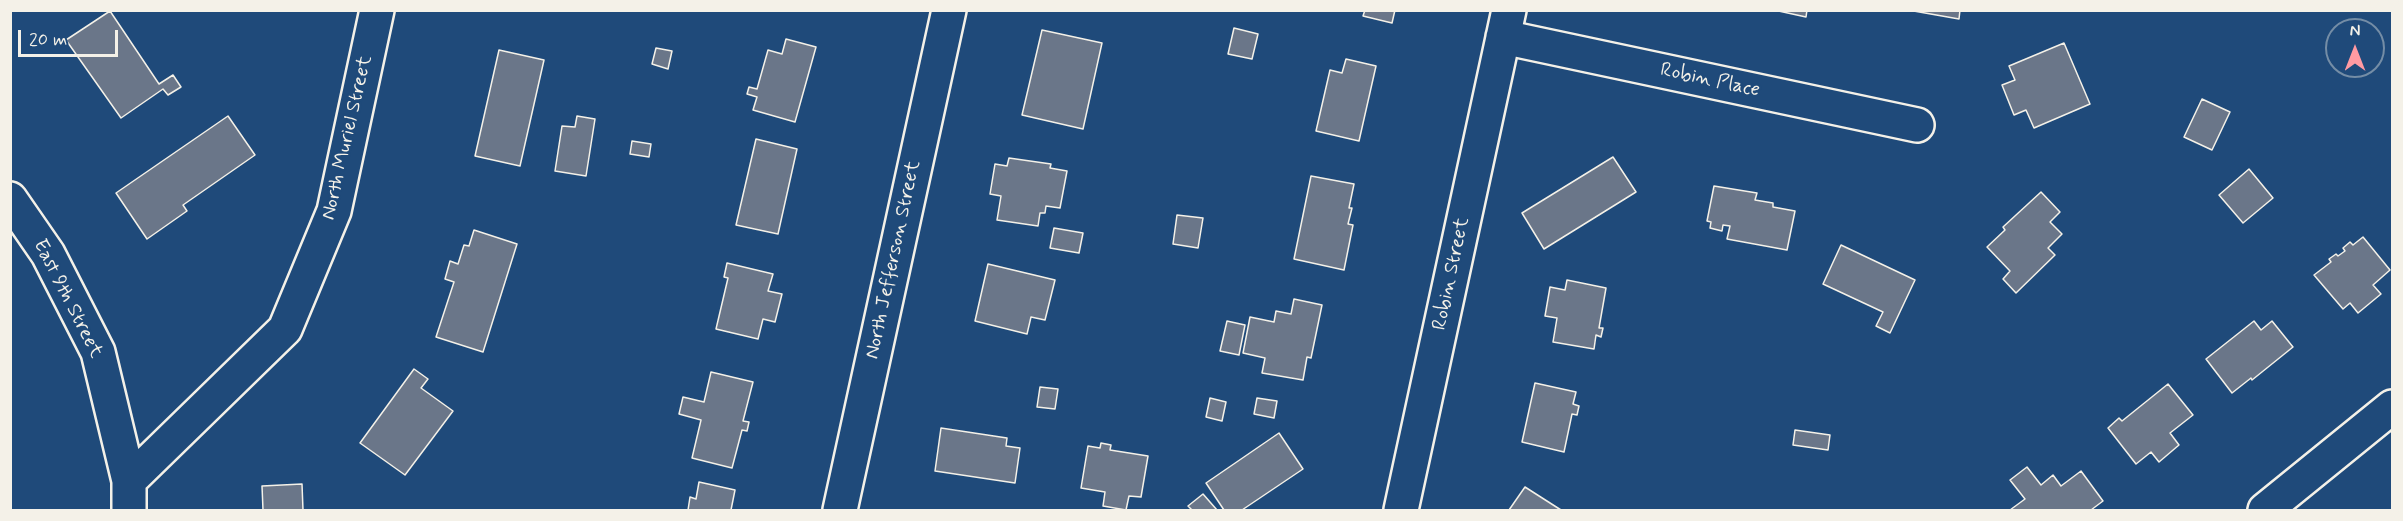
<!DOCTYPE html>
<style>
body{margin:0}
#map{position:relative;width:2403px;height:521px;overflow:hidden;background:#1f4a7a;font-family:Mynerve,sans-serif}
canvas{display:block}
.frame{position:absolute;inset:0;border:12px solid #f4f1e8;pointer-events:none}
.north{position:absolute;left:2325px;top:18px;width:60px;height:60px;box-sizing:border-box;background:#1f4a7a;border:2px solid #748da6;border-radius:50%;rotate:0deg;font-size:16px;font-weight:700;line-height:24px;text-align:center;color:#f4f1e8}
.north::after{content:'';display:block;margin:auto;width:21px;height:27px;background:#ff9aa2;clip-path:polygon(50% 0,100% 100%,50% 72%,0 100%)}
.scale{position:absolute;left:18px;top:30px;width:100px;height:27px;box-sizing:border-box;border:3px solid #f4f1e8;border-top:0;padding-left:8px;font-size:18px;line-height:21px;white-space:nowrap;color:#f4f1e8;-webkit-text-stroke:4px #1f4a7a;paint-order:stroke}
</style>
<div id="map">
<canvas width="2403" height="521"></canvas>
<div class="frame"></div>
<div class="north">N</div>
<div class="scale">20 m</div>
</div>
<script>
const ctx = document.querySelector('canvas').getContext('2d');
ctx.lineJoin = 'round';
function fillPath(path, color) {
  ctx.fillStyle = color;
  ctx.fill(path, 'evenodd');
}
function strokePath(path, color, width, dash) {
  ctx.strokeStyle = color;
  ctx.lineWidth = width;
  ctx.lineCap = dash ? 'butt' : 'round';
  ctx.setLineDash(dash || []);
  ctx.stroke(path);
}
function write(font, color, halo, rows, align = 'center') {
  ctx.font = font + ' Mynerve,sans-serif';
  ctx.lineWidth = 4.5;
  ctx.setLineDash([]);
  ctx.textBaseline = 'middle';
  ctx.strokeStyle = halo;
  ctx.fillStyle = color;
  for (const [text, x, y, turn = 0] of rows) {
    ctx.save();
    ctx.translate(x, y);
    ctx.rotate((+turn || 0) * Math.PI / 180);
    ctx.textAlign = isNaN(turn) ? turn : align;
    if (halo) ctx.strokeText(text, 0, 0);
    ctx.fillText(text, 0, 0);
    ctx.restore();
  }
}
const building = new Path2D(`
 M1365,10H1395L1392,23L1363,16Z
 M1774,10H1807L1806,17Z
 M1908,10H1960L1959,19Z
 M110,11L159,84L173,75L181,87L168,95L163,89L121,118L66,40Z
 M1234,28L1258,34L1252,59L1228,54Z
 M1042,30L1102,43L1083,129L1022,115Z
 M786,39L816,47L795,122L753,110L757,97L747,94L749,87L757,89L768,50L782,54Z
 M2064,43L2090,104L2034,128L2026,110L2014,115L2002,85L2015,80L2009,66Z
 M656,48L672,51L668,69L652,64Z
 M499,50L544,60L520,166L475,156Z
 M1346,59L1376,66L1359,141L1316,131L1330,70L1342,73Z
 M2202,99L2230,112L2212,150L2184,137Z
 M228,116L255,155L183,205L187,211L147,239L116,193Z
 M577,116L595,119L586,176L555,171L562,126L575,127Z
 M756,139L797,149L778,234L736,225Z
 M632,141L651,144L649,157L630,154Z
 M1613,157L1636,192L1544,249L1522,213Z
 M1009,158L1051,164L1050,168L1067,171L1060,208L1046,206L1045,213H1040L1038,226L997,220L1001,196L990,194L995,164L1007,166Z
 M2249,169L2273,198L2243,223L2219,195Z
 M1311,176L1354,184L1349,208H1352L1348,224L1353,225L1344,270L1294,259Z
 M1714,186L1757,193L1755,200L1773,203V207L1795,211L1787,250L1727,239L1730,226L1723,225L1722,231L1710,228L1711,222L1707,221Z
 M2041,192L2060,212L2050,222L2062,234L2048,248L2055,255L2016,293L2003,279L2010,271L1987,247L2005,230L2003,227Z
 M1177,215L1203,218L1198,248L1173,244Z
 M1054,228L1083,233L1079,253L1050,248Z
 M474,230L517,244L483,352L436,337L454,282L445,279L450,261L458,264L464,245L469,246Z
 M2363,237L2390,270L2373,285L2381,294L2358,313L2350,303L2343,309L2314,275L2331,262L2329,259L2336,254L2338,256L2345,251L2343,248L2350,242L2353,245Z
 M1841,245L1915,280L1890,333L1876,326L1883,312L1823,284Z
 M727,263L773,274L768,291L782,294L775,322L763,319L758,339L716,329L728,278L724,277Z
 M988,264L1055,280L1045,320L1031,317L1027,334L975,321Z
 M1567,280L1606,288L1599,328H1603L1601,337L1596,335L1594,349L1553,342L1557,318L1545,316L1550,287L1565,290Z
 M1294,299L1322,305L1311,358L1307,357L1303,380L1262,373L1265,358L1243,353L1250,317L1274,322L1276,311L1291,314Z
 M1227,321L1245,325L1239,355L1220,351Z
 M2254,321L2261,330L2272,321L2293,347L2252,380L2251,378L2232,393L2206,359Z
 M414,369L428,379L421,388L453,411L405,475L360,443Z
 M711,372L753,382L743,421L749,422L747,431L742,430L732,468L692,458L701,420L679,414L683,397L704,402Z
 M1535,383L1576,392L1573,404L1579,406L1577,415L1572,414L1564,452L1522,442Z
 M2168,384L2193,415L2170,433L2179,445L2159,462L2151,452L2136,464L2108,428L2119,418L2122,421Z
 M1040,387L1058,389L1055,409L1037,407Z
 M1210,398L1226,402L1222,421L1206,417Z
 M1257,398L1277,401L1274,418L1254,414Z
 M941,428L1007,438L1006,446L1020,448L1015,483L935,471Z
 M1795,430L1830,435L1828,450L1793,445Z
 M1279,433L1303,469L1242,510H1224L1206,483Z
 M1101,443L1111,445L1110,450L1148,456L1141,497L1129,496L1126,510L1103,506L1105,492L1081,488L1088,446L1100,448Z
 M2027,467L2041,485L2053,475L2061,486L2081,471L2103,501L2091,510H2010L2025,499L2010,480Z
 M699,482L735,490L731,510H688L690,497L696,499Z
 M302,484L303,510H263L262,486Z
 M1525,487L1561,510H1509Z
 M1203,494L1217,510H1192L1188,506Z`);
fillPath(building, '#6a7689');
strokePath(building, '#f4f1e8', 1.5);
const street = new Path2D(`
 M1503,37L1917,125
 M10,199L48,254L98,352L129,481V510
 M129,481L285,329L334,211L377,10
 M840,510L949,10
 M1401,510L1509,10
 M2265,510L2392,407`);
strokePath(street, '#f4f1e8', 38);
strokePath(street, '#1f4a7a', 33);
write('20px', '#f4f1e8', '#1f4a7a', [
 ["Robin Place",1710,81,12],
 ["North Muriel Street",348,138,-77],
 ["North Jefferson Street",894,260,-78],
 ["Robin Street",1452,274,-78],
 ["East 9th Street",67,299,63]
]);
</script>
